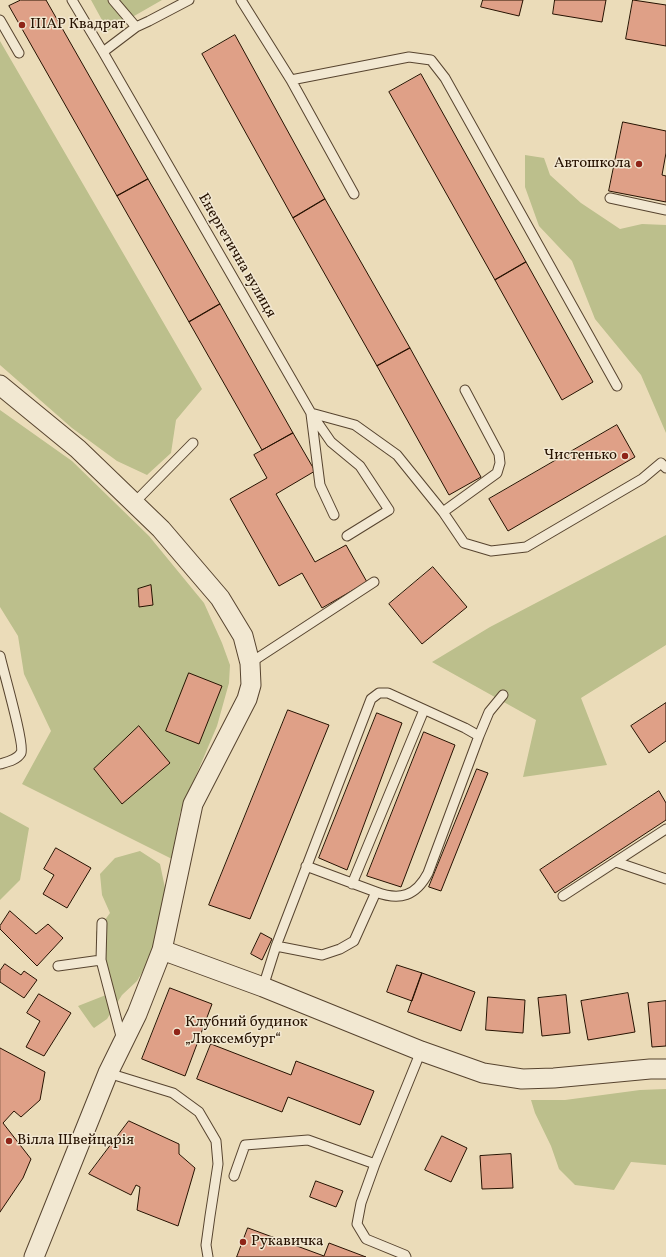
<!DOCTYPE html>
<meta charset="utf-8">
<style>
body{margin:0}
canvas{display:block;background:#ebdcb9}
</style>
<canvas width="666" height="1257"></canvas>
<script>
const ctx = document.querySelector('canvas').getContext('2d');
ctx.lineJoin = 'round';
function fillPath(path, color) {
  ctx.fillStyle = color;
  ctx.fill(path, 'evenodd');
}
function strokePath(path, color, width, dash) {
  ctx.strokeStyle = color;
  ctx.lineWidth = width;
  ctx.lineCap = dash ? 'butt' : 'round';
  ctx.setLineDash(dash || []);
  ctx.stroke(path);
}
function write(font, color, halo, rows, align = 'center') {
  ctx.font = font + ' Vollkorn,serif';
  ctx.lineWidth = 3;
  ctx.setLineDash([]);
  ctx.textBaseline = 'middle';
  ctx.strokeStyle = halo;
  ctx.fillStyle = color;
  for (const [text, x, y, turn = 0] of rows) {
    ctx.save();
    ctx.translate(x, y);
    ctx.rotate((+turn || 0) * Math.PI / 180);
    ctx.textAlign = isNaN(turn) ? turn : align;
    if (halo) ctx.strokeText(text, 0, 0);
    ctx.fillText(text, 0, 0);
    ctx.restore();
  }
}
fillPath(new Path2D(`
 M91,0H162L108,31Z
 M0,41L202,389L176,420L171,453L147,475L117,461L72,428L0,365Z
 M525,155L544,158L550,175L581,203L620,229L642,224L666,225V433L641,375L595,319L572,261L539,226L525,187Z
 M0,410L72,461L149,536L204,603L222,643L230,665L229,683L217,726L180,813L172,859L22,784L51,731L24,674L18,636L0,607Z
 M666,535V645L581,698L607,765L523,777L536,720L432,662L490,627Z
 M0,812L29,828L20,880L0,900Z
 M140,851L160,864L165,888L166,909L147,964L137,981L122,995L107,1019L94,1028L92,1026L78,1006L111,993L97,946L96,932L110,913L102,895L100,874L115,858Z
 M666,1089V1165L631,1162L614,1190L575,1185L559,1169L551,1146L535,1113L531,1100H565L640,1090Z`), '#bcbf8c');
const building = new Path2D(`
 M21,0H46L148,179L117,196L9,6Z
 M483,0H523L519,16L481,7Z
 M555,0H606L602,22L553,14Z
 M633,0L666,5V46L626,39Z
 M235,35L325,199L293,218L202,54Z
 M421,74L526,262L495,280L389,92Z
 M623,122L666,131V153L662,175L666,176V202L609,191Z
 M148,179L220,304L189,322L117,196Z
 M325,199L410,348L377,366L293,218Z
 M526,262L593,382L562,400L495,280Z
 M220,304L293,433L262,450L189,322Z
 M410,348L481,477L449,495L377,366Z
 M617,425L635,457L508,531L489,499Z
 M293,433L315,471L276,494L315,562L346,545L367,582L322,608L302,573L279,586L230,499L267,478L254,455Z
 M433,567L467,607L422,644L389,604Z
 M151,585L153,605L139,607L138,589Z
 M189,673L222,686L199,744L166,731Z
 M666,703V741L649,753L631,726Z
 M288,710L329,725L250,919L209,905Z
 M377,713L402,723L347,870L319,858Z
 M139,726L170,763L122,804L94,769Z
 M424,732L455,745L401,887L367,876Z
 M477,769L488,773L441,891L429,887Z
 M659,791L666,803V820L555,893L540,870Z
 M56,848L91,868L67,908L43,894L54,875L44,869Z
 M10,911L36,934L48,924L63,938L37,966L0,929V926Z
 M261,933L272,939L262,960L251,954Z
 M5,964L21,975L24,971L37,980L24,998L0,982V971Z
 M397,965L422,973L412,1001L387,992Z
 M422,973L475,992L461,1031L408,1012Z
 M170,988L212,1004L185,1076L142,1059Z
 M628,993L635,1032L588,1040L581,1001Z
 M39,994L71,1013L44,1056L26,1047L40,1021L27,1013Z
 M566,995L570,1033L542,1036L538,998Z
 M488,997L525,1000L523,1033L486,1030Z
 M666,1001V1046L652,1047L648,1003Z
 M211,1044L291,1075L296,1061L374,1091L360,1125L288,1097L282,1112L197,1079Z
 M0,1048L45,1072L40,1100L21,1117L14,1111L3,1123L31,1159L23,1178L0,1212Z
 M129,1121L179,1144V1154L195,1168L178,1226L137,1210L140,1187L136,1185L131,1195L89,1174Z
 M442,1136L467,1148L451,1182L425,1170Z
 M511,1154L513,1188L482,1189L480,1156Z
 M316,1181L343,1191L336,1207L310,1197Z
 M248,1228L324,1256L329,1243L366,1257H237Z`);
fillPath(building, '#dfa087');
strokePath(building, '#261201', 1);
const lane = new Path2D(`
 M72,0L103,52L311,413L355,425L397,455L443,512L464,543L491,551L526,547L642,479L661,463L666,468
 M113,0L136,27
 M241,0L291,80L354,194
 M0,20L19,53
 M103,52L136,27L149,21L189,0
 M291,80L409,57L431,60L445,78L617,386
 M610,198L666,210
 M311,413L331,442L360,466L389,510L347,536
 M311,414L320,485L334,515
 M134,503L193,443
 M443,512L497,473L500,463L499,454L465,390
 M0,656C3,670 25,745 21,753C17,760 7,762 0,764
 M250,663L374,582
 M479,736L489,712L503,695
 M616,862L666,879
 M306,866L376,892
 M352,884L424,710
 M563,896L666,829
 M102,923L101,960L122,1040
 M58,966L101,960
 M263,987L276,946L371,699L379,693H388L465,728L479,736L428,873C416,896 400,901 376,892L354,941L340,949L322,955L276,946
 M108,1073L173,1093L199,1112L216,1141L218,1164L210,1216L206,1245L208,1257
 M234,1176L245,1145L308,1140L375,1164
 M406,1257L405,1255L366,1239L357,1224L361,1203L375,1164L421,1051`);
const street = new Path2D(`
 M0,385L78,449L161,529L220,598L243,636L250,663L251,685L247,699L193,804L162,950L137,1014L108,1073L34,1257
 M162,950L263,987L421,1051L483,1073L522,1079L554,1078L650,1069H666`);
strokePath(lane, '#57442f', 11);
strokePath(street, '#57442f', 21);
strokePath(lane, '#f2e8d2', 9);
strokePath(street, '#f2e8d2', 19);
for (const [x, y, r, color] of [
 [22,25,4,"#8f2418"],
 [639,164,4,"#8f2418"],
 [625,456,4,"#8f2418"],
 [177,1032,4,"#8f2418"],
 [9,1141,4,"#8f2418"],
 [243,1242,4,"#8f2418"]
]) {
  const dot = new Path2D();
  dot.arc(x, y, r, 0, 2 * Math.PI);
  ctx.fillStyle = color;
  ctx.fill(dot);
  strokePath(dot, '#f2e8d2', 1.5);
}
write('15px', '#261201', '#f2e8d2', [
 ["ПІАР Квадрат",30,25],
 ["Автошкола",631,164,"right"],
 ["Чистенько",617,456,"right"],
 ["Клубний будинок",185,1023],
 ["„Люксембург“",185,1040],
 ["Вілла Швейцарія",17,1141],
 ["Рукавичка",251,1242]
], 'left');
write('15px', '#261201', '#f2e8d2', [
 ["Енергетична вулиця",236,256,60]
]);
</script>
